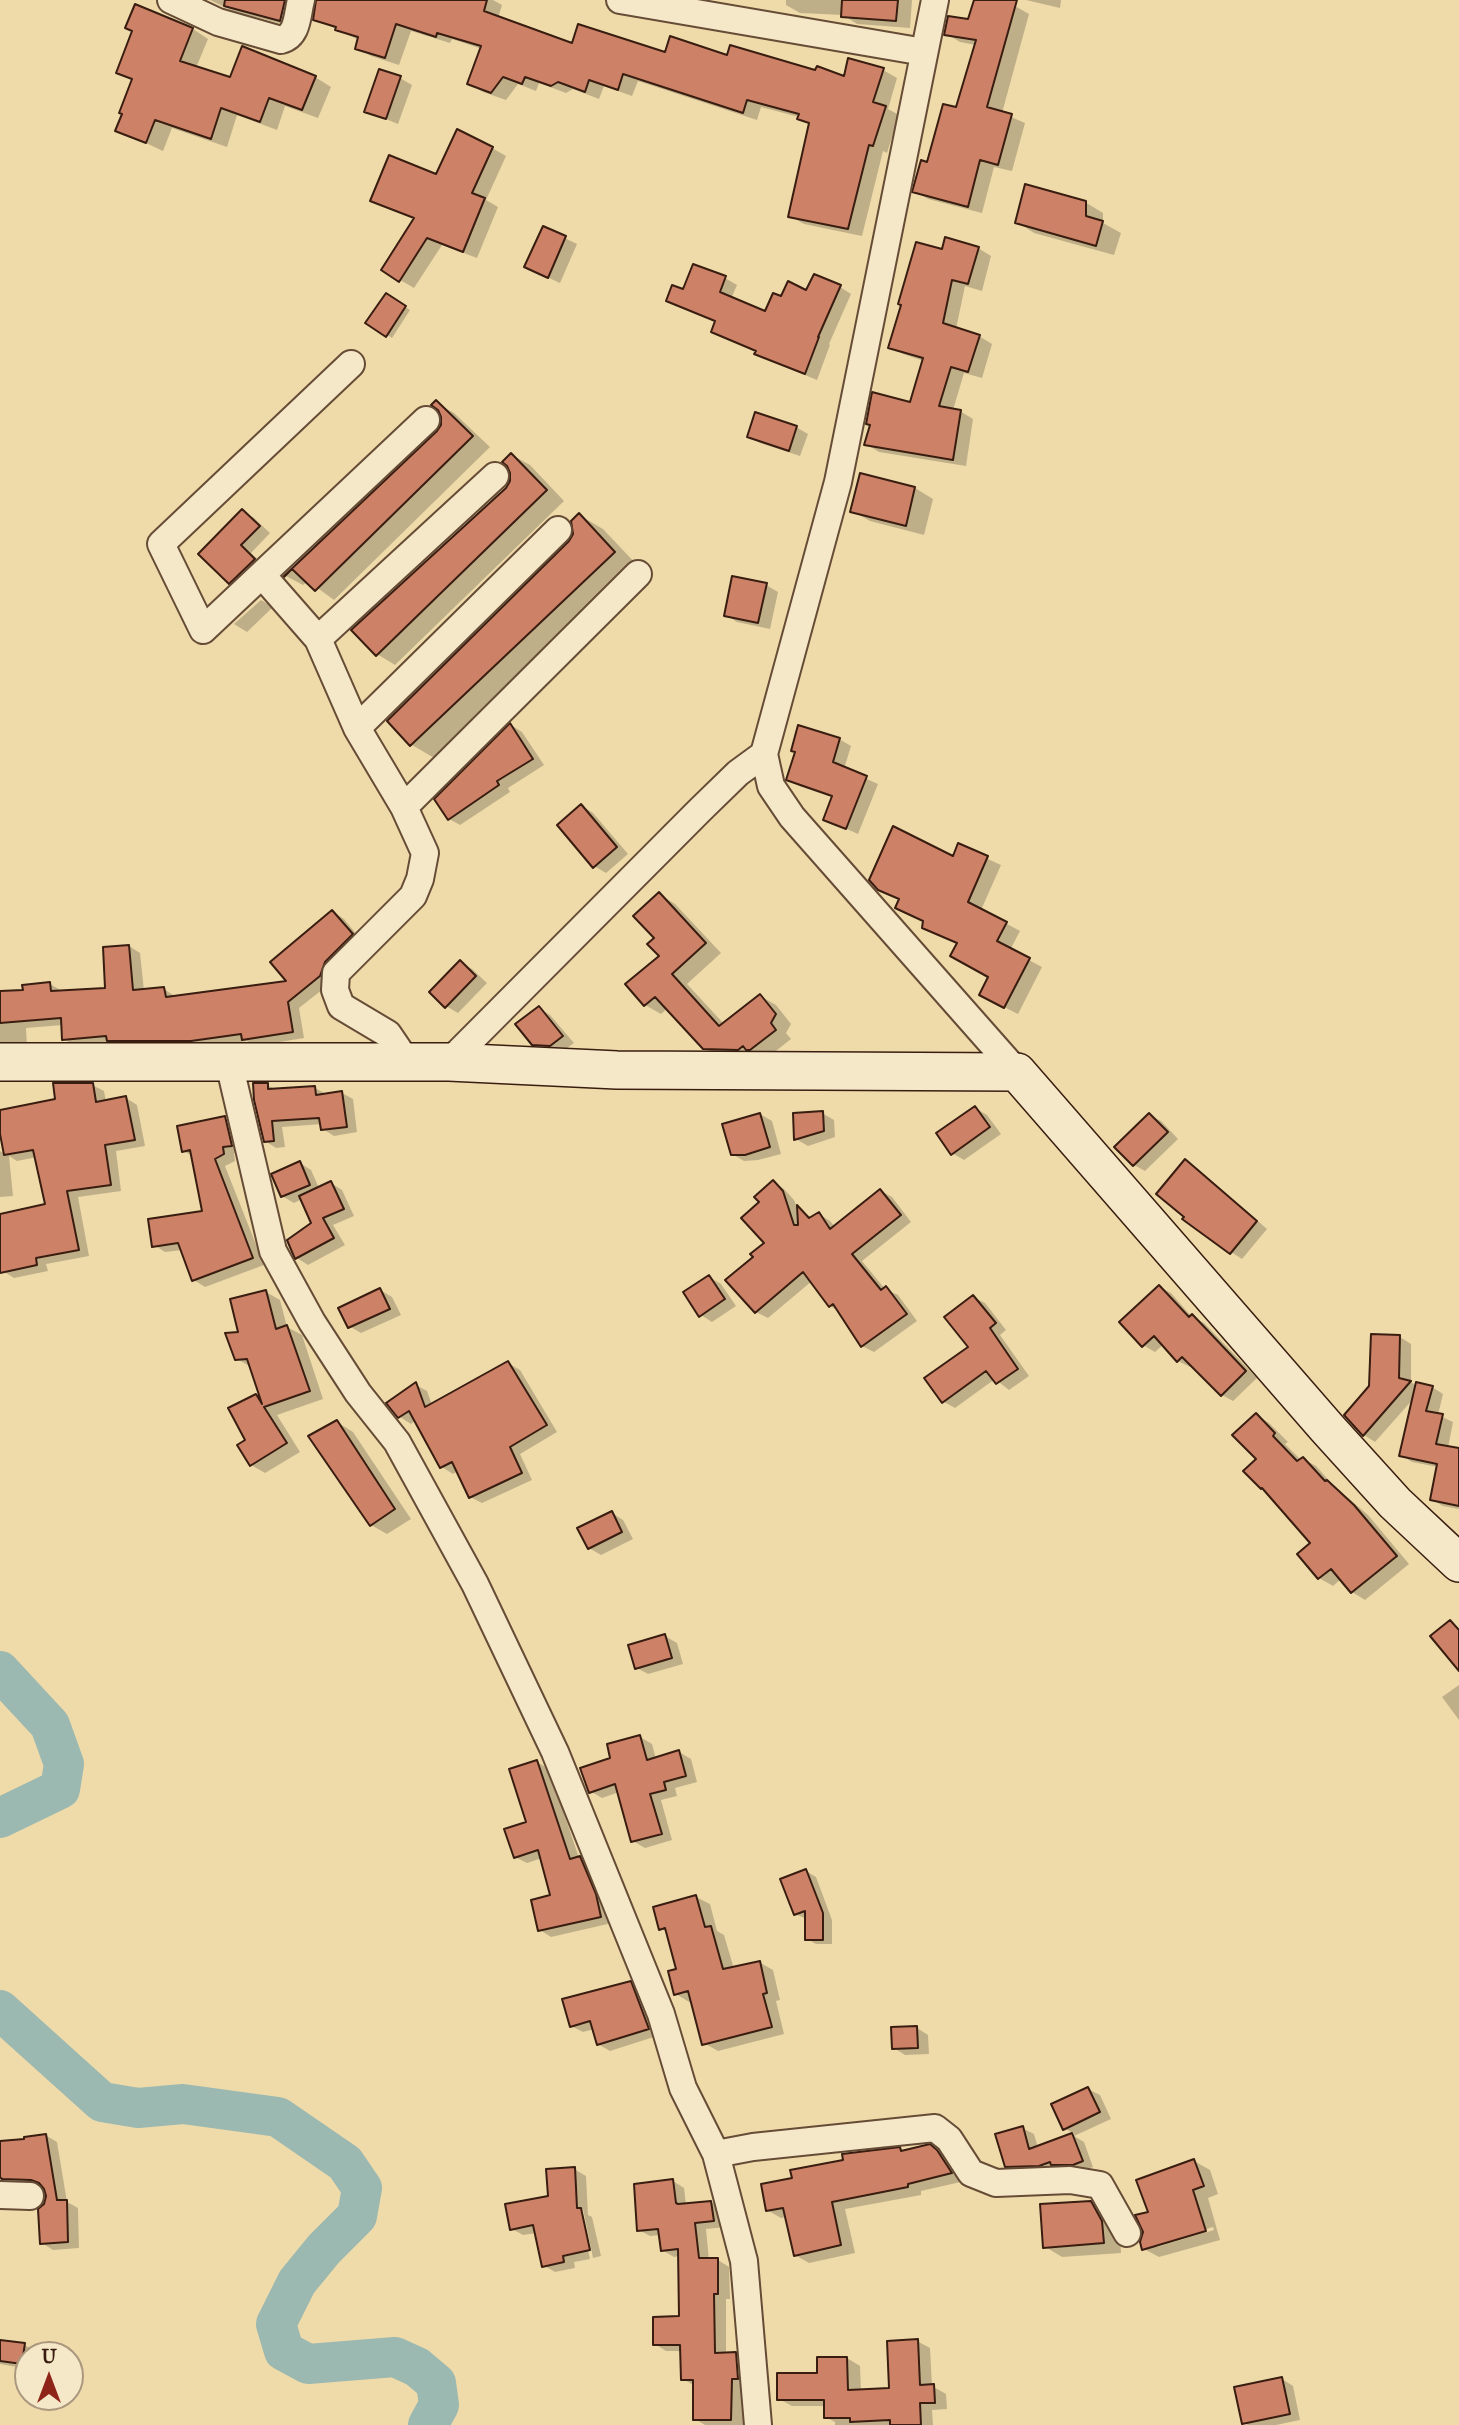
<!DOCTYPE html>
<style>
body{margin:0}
#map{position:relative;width:1459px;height:2425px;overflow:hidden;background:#efdbaa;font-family:"IM FELL Great Primer",serif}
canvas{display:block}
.north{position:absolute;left:14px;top:2341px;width:70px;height:70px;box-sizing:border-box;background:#f5e8c8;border:2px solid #aa977e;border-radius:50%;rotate:0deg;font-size:19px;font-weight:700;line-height:28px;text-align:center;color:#391d10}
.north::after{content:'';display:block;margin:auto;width:24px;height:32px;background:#8f2418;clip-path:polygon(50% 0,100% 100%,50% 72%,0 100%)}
</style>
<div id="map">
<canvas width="1459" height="2425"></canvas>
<div class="north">U</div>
</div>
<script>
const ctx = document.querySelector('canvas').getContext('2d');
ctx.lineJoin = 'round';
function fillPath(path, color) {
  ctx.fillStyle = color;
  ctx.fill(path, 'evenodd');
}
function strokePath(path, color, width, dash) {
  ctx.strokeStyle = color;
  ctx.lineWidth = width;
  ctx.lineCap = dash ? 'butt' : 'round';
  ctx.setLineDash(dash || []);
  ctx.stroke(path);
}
fillPath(new Path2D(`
 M210,0H302L294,27L233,11Z
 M317,0H493L502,5L498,18L573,45L666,54L728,57L845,79L883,70L897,78L888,109L899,115L887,153L883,151L862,236L804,224L790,216L811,125L799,117L761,107L757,120L638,81L632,96L604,86L599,99L573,89L566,93L539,83L536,91L518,84L506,100L483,92L469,84L482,49L452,39L450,43L411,31L399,65L371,56L357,48L359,40L315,19Z
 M786,0H912L910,28L857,24L843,15L800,13L786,5Z
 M975,0H992L1015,6L1029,14L1002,113L1025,123L1012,171L994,167L982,213L928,199L914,191L957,109L976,45L960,42L946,34L970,21Z
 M1026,0H1061L1060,8Z
 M136,6L193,29L208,39L196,68L231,79L315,77L331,87L318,118L285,106L277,130L237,115L227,147L172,128L163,151L118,130L134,81L119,72L134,32Z
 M400,78L412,85L398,124L366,111Z
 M492,148L506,156L486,200L498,207L477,258L442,245L414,288L383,270L415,219L372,200L436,176Z
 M1085,202L1103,213V223L1121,233L1114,255L1034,233L1017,222Z
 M544,228L577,244L560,283L538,273Z
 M978,248L991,256L982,291L965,286L956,329L979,336L992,344L982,378L964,373L953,410L960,411L973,419L966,466L879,452L866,444L911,404L924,361L903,354L890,347L944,251Z
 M725,278L737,285L731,299L766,314L807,292L840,287L851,294L829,344L830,345L817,380L768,360L717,322L668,301L684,291Z
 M386,295L410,310L392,338L368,323Z
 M436,403L454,413L490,447L334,600L308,581L303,585L286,576L438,433L443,426V417Z
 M796,427L808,434L800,456L760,443L749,436Z
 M512,455L530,465L564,501L395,665L377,654L507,488L511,482Z
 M861,475L915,488L933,499L924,535L870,521L852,511Z
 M242,511L254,518L270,533L251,553L266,567L241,589L230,583Z
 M579,515L603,529L638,566L436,759L412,745L389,721L570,542Z
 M766,585L778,592L770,629L737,622L726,615Z
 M261,600L273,607L247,632L234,624Z
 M511,725L522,732L544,765L508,788L510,792L460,825L449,819Z
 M839,739L851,746L844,769L878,784L858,834L825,819L834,798L799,786L788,779Z
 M582,806L593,813L628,854L606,873L594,866Z
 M959,846L1001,865L981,910L1020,931L1010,950L1042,967L1018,1014L994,1002L990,977L958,944L924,927L925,921L900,900L879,889L954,859Z
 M659,894L675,904L721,953L687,984L724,1024L760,996L776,1005L791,1024L786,1033L791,1039L767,1058H721L704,1048L668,1008L661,1014L645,1005L661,956L657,938Z
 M333,912L344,919L363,942L332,982L299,1008L304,1038L255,1046L247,1041L204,1047H120L113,1043L75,1045L63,1039V1025L26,1028L27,1047H0V993L25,992L50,984L62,991L107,989L129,946L140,953L144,991L164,989L176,997L289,982Z
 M460,962L472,969L487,983L458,1013L446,1006Z
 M539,1008L550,1015L574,1043L563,1051H546L533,1044Z
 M92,1085L104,1091L106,1102L126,1098L137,1105L145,1146L116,1151L121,1191L78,1197L89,1256L46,1264L48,1271L14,1278L3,1271L0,1257V1215L47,1205L37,1157L17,1161L9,1156L13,1196L0,1197V1151L5,1154L0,1112L56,1100Z
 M267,1085L277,1090L315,1088L326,1094L342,1093L353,1099L357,1132L334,1136L323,1129L322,1124L282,1127L285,1147L276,1148L265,1141Z
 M975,1108L987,1115L1001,1134L964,1160L952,1153Z
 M822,1113L834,1120L835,1137L808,1146L796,1139Z
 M760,1114L772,1121L781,1154L758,1160L744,1161L732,1154Z
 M1149,1115L1161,1121L1178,1139L1145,1171L1134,1165Z
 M225,1118L237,1125L243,1152L234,1153L235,1161L225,1166L264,1265L205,1287L194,1280L182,1250L165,1252L154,1245L204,1213L193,1156L183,1151Z
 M1186,1161L1197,1168L1267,1229L1242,1259L1231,1252Z
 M300,1163L311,1170L319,1188L331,1183L342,1190L354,1216L333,1225L345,1245L308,1265L297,1258L313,1224L302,1199L294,1203L282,1196Z
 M773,1182L784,1189L794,1200L797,1207L812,1218L819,1214L830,1221L835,1227L881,1191L892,1197L911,1222L862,1261L885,1289L898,1295L917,1321L874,1352L862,1346L840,1312L830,1306L812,1281L768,1318L756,1312L755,1257L767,1243L762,1202Z
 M709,1277L721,1284L736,1306L712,1322L701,1315Z
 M1159,1287L1171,1293L1191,1316L1204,1323L1257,1378L1233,1401L1222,1395L1193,1365L1190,1367L1178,1361L1164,1344L1155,1352L1143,1345Z
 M380,1290L392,1297L401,1315L361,1333L349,1326Z
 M266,1292L280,1300L287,1327L302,1335L323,1399L277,1415L300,1452L265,1473L251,1465L248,1441L256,1396L262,1400L251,1367L237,1359L241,1333Z
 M973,1297L985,1303L1006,1330L1000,1335L1029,1376L1009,1390L995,1379L955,1408L944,1402L970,1347Z
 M1400,1337L1411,1344V1382L1416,1386L1432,1387L1443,1394L1438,1415L1453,1422L1448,1448L1459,1450V1509L1443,1506L1432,1500L1438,1467L1412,1462L1401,1455L1414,1398L1375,1442L1364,1435L1346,1415L1371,1387Z
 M508,1363L520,1370L557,1432L520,1454L532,1480L482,1503L470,1497L458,1471L453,1474L442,1467L416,1420L411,1424L400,1417L389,1404L416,1385L427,1391L432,1405Z
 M1256,1415L1269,1423L1288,1442L1285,1444L1301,1460L1303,1459L1316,1466L1334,1486L1368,1515L1409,1564L1365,1600L1352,1592L1341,1579L1333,1586L1319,1578L1312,1543L1267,1491L1262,1488Z
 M337,1422L353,1432L411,1519L387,1534L371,1525Z
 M612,1513L623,1520L633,1539L601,1555L589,1548Z
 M665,1636L677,1643L683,1664L648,1674L637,1668Z
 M1459,1685V1720L1442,1697Z
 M640,1737L652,1744L656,1759L679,1752L691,1759L697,1782L675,1788L677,1796L661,1800L672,1840L645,1848L633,1841L619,1792L602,1798L590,1791L612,1759Z
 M537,1762L549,1769L579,1858L592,1865L612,1923L551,1937L540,1930L552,1896L542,1858L527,1863L515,1857L528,1823Z
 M806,1871L816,1877L832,1920V1944H816L807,1939V1919L795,1914Z
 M696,1897L710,1904L717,1931L724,1935L734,1969L759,1962L773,1970L780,2000L776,2001L784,2034L718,2051L704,2043L693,2001L689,2002L676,1994L678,1970L668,1932L661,1928Z
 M631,1983L642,1990L660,2035L610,2051L598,2044L594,2029L583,2032L571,2026Z
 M917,2028L928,2035L929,2054L905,2055L894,2048Z
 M1088,2089L1100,2095L1111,2119L1074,2136L1084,2142L1093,2167L1085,2170L1018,2173L1006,2166L1022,2128L1034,2134L1038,2148L1075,2134L1064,2128Z
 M45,2135L57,2142L67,2202L78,2208L79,2248L53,2250L42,2243L40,2209L47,2197L44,2186L0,2183V2143L26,2141Z
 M930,2146L945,2155L965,2181L921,2191V2195L845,2209L855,2253L809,2263L795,2255L787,2217L781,2218L767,2210L794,2180L900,2149L904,2152Z
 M1194,2161L1210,2170L1218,2194L1208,2198L1220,2240L1159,2257L1144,2249L1150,2213ZM1213,2227L1214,2230L1157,2247V2244Z
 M574,2169L586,2176L588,2215L592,2217L601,2256L593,2258L583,2209H579L590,2259L574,2262L575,2268L555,2272L543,2265L536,2233L523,2235L512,2229L550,2198Z
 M673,2181L684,2188L686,2205L711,2202L723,2209L725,2227L706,2229L709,2260H718L729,2267L730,2299H726V2354H736L747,2361L743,2384V2425H705L695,2419V2386L683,2379L682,2351H666L655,2344L680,2318V2256L674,2257L662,2250L661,2235L650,2236L639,2230Z
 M1090,2203L1109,2213L1120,2233L1121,2253L1062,2257L1044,2246Z
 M917,2341L930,2348L932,2386L946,2394L947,2409L932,2410L933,2425H835V2422L825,2417V2406H792L779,2399L847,2358L860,2366L861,2391L891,2390Z
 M0,2342L24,2345L36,2351L35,2355H28V2369L0,2364Z
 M1282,2379L1293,2386L1300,2420L1276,2425H1248L1243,2422Z`), '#0003');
strokePath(new Path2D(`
 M0,1671L50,1725L64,1764L60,1789L0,1818
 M0,2010L102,2102L138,2108L183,2104L278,2117L345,2163L362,2188L357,2216L324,2249L297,2282L276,2324L284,2351L308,2364L395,2357L417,2367L436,2383L439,2405L428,2425`), '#9cb9b1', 40);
const building = new Path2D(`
 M225,0H285L280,21L224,6Z
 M316,0H487L484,11L572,43L578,24L665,52L670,36L727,55L730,45L815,70L817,66L844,76L848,58L884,68L873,102L886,106L873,146L869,145L848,229L788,217L809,123L797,119L799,114L747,100L743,113L623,74L618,90L589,80L585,92L558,82L551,86L525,77L522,84L503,77L491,93L467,84L481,46L437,33L436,37L396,24L385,58L355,49L358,37L335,30L336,27L313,20Z
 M842,0H898L896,21L841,17Z
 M974,0H1017L987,107L1012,114L998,165L980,160L968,207L912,192L921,160L927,162L943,104L956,107L976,40L944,35L948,16L968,19Z
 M135,4L193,28L180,61L230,77L242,46L316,76L302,110L269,98L260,122L221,108L211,139L155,120L146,143L115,131L122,114L119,113L132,79L116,73L132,31L125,28Z
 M379,69L401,76L386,119L364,112Z
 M457,129L493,147L472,193L485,198L463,252L427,238L399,282L381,270L414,218L370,201L389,155L436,174Z
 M1025,184L1086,201V216L1103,221L1096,246L1015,223Z
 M543,226L566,236L548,278L524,267Z
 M945,237L979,247L968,284L952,280L943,323L980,335L968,372L951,367L939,406L961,410L953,460L864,445L870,425L866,424L872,392L910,402L923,358L888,348L901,305L898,304L916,242L942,249Z
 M693,264L726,276L720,292L765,311L773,293L781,296L788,281L806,290L814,274L841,285L818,337H819L805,374L754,354L756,351L711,332L715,321L666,301L672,285L683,289Z
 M386,293L406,306L386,337L365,323Z
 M436,400L473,436L315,591L292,569L284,577V576L437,431L441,425V417L438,410L431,405Z
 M755,412L797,426L789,451L747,437Z
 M511,453L547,490L376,656L351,630L506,488L510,481V473L507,466L502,462Z
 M860,473L915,487L906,526L850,512Z
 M242,509L260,526L241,545L255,559L229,584L198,554Z
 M579,513L615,552L410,746L387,721L569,541L573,534L571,521Z
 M732,576L767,583L758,623L724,616Z
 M510,723L533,759L497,781L499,785L448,820L434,799Z
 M798,725L840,738L833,762L867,776L846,829L823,820L832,796L786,780L795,752L791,751Z
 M581,804L617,847L593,868L557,825Z
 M893,826L953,856L958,843L988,856L968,902L1007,922L997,941L1030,958L1004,1008L979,995L988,977L950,956L957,943L922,928L923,921L895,908L899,899L878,890L869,880Z
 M659,892L706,943L672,974L719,1026L760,994L776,1014L771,1023L776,1030L750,1050H746L743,1046L738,1050L703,1049L655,997L644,1006L625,984L659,956L647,944L654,938L633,916Z
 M332,910L353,934L325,962L320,976L288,1002L293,1032L242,1040L241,1034L191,1041H107L106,1036L62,1040L61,1018L0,1023V991L23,990L22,985L50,982L51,991L105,988L103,947L129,945L133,990L164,987L166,997L286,981L270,962Z
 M460,960L476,976L445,1008L429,992Z
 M539,1006L563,1036L550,1046L532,1045L515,1024Z
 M53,1083H93L96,1102L126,1096L135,1140L105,1145L111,1185L67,1191L79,1250L36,1258L37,1265L0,1273V1214L45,1204L33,1150L4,1155L0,1134V1110L55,1099Z
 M253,1083H268V1089L315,1086L316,1095L342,1091L347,1127L321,1130L319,1118L272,1121L274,1141L264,1142L254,1100Z
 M975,1106L990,1127L951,1155L936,1133Z
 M823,1111L824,1131L794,1140L793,1113Z
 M760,1113L770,1147L745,1155H731L722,1124Z
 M1149,1113L1168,1132L1133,1166L1114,1147Z
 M225,1116L232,1146L223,1147L224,1154L215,1159L253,1258L192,1281L178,1243L152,1247L148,1219L202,1211L190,1150L182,1152L177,1126Z
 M1185,1159L1257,1221L1230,1254L1182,1219L1184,1217L1156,1194Z
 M300,1161L310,1185L281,1197L271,1174Z
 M773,1180L783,1191L794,1225H798L797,1205L809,1218L819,1212L830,1229L880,1189L901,1215L852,1254L881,1290L886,1286L907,1314L861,1347L833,1304L829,1307L803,1272L755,1313L725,1280L753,1257L750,1254L764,1243L741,1218L759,1202L754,1197Z
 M331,1181L344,1209L323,1218L334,1238L295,1259L287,1240L311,1223L299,1196Z
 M709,1275L725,1299L699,1317L683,1292Z
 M1159,1285L1189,1317L1192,1314L1246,1371L1221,1396L1182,1357L1177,1362L1154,1336L1142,1347L1119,1322Z
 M380,1288L390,1309L348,1328L338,1308Z
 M266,1290L276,1329L287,1325L310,1391L264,1407L287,1443L250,1466L237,1445L245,1440L228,1408L256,1394L262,1404L247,1359L235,1360L225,1333L238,1332L230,1299Z
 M973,1295L996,1323L990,1328L1018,1369L996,1384L986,1371L942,1403L924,1378L968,1347L944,1317Z
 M1371,1334L1400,1335L1399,1378L1411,1381L1363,1436L1344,1415L1369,1386Z
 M508,1361L547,1425L510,1447L522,1473L469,1498L452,1462L440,1468L409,1411L398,1418L386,1403L416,1382L425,1407Z
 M1416,1382L1433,1386L1426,1411L1443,1414L1436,1444L1459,1448V1506L1430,1500L1437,1464L1399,1456Z
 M1256,1413L1275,1433L1273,1436L1297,1461L1303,1457L1325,1481L1327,1480L1354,1505L1397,1556L1351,1593L1331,1569L1318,1579L1297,1554L1310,1543L1262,1488L1261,1489L1243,1471L1256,1459L1232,1435Z
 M337,1420L395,1509L370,1526L308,1436Z
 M612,1511L622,1532L588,1549L577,1528Z
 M1450,1620L1459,1630V1671L1430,1636Z
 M665,1634L672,1658L635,1669L628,1645Z
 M640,1735L647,1760L679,1750L686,1776L664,1782L666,1790L650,1794L662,1834L631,1842L615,1784L589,1793L580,1768L610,1758L607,1744Z
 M537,1760L570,1859L580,1856L596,1894L601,1917L538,1931L531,1900L550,1895L538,1850L514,1858L504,1829L526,1822L509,1769Z
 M806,1869L823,1913V1940H805V1911L794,1915L780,1879Z
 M696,1895L705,1927L711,1926L723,1969L760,1961L767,1993L763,1994L772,2027L702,2045L688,1991L674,1995L668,1971L676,1969L665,1928L659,1930L653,1907Z
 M631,1981L649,2029L597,2045L590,2021L570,2027L562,1999Z
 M917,2026L918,2048L892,2049L891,2027Z
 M1088,2087L1100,2112L1063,2130L1051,2104Z
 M1023,2126L1029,2149L1072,2133L1083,2161L1073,2165H1051L1050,2162L1039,2166L1005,2167L995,2134Z
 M46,2134L57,2200H67L68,2242L40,2244L38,2209L44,2204L46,2196L44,2189L39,2183L31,2180L2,2179L0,2177V2141L24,2139V2137Z
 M930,2144L937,2150L952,2173L908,2184V2187L832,2202L841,2245L794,2256L783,2208L766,2211L761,2184L792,2178L790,2170L843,2160L842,2154L900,2147L901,2151Z
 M1194,2159L1204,2186L1193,2190L1206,2231L1142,2250L1140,2242L1143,2232L1135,2215L1148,2212L1136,2180Z
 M575,2167L577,2208H581L590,2250L563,2256L564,2262L542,2267L533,2225L510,2230L505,2204L548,2196L546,2169Z
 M673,2179L676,2203L678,2204L711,2201L714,2221L695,2223L699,2258H718V2294H714L715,2353L736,2352L738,2379H732L731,2420H693V2380H681L680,2345H653V2317L679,2316L678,2249L661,2251L658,2229L637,2231L634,2184Z
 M1091,2201L1102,2221L1104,2243L1043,2248L1040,2204Z
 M918,2339L920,2385L934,2384L935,2403H920L921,2425H890V2420L850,2422V2418H824V2400H777V2373H817V2357H847L848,2390L889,2388L887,2341Z
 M0,2340L25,2343L22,2364L0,2361Z
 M1282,2377L1290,2414L1242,2424L1234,2387Z`);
fillPath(building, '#cd8268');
strokePath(building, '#391d10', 2);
const street = new Path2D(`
 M171,0L218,22L281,40C298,36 297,15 301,0
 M620,0L924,52
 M935,0L838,482L764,754L771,786L792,817L1017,1072
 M351,364L161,544L203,630L426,420
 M262,575L318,639
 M357,728L558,530
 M404,807L638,574
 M407,1062L388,1034L341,1006L335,990L336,973L413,896L420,879L425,853L404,807L357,728L318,639L495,476
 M449,1062L700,810L738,773L764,754
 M229,1063L273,1251L312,1322L358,1393L397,1442L475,1584L555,1752L661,2014L683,2088L716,2154L753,2147L935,2128L949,2139L971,2173L996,2183L1070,2180L1100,2185L1127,2233
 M716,2154L744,2261L758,2425
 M0,2195L30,2196`);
const secondary = new Path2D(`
 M0,1062H449L617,1070L1017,1072L1327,1428L1395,1503L1459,1563`);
strokePath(street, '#664c36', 30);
strokePath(secondary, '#391d10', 40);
strokePath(street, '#f5e8c8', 26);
strokePath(secondary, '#f5e8c8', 37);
</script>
